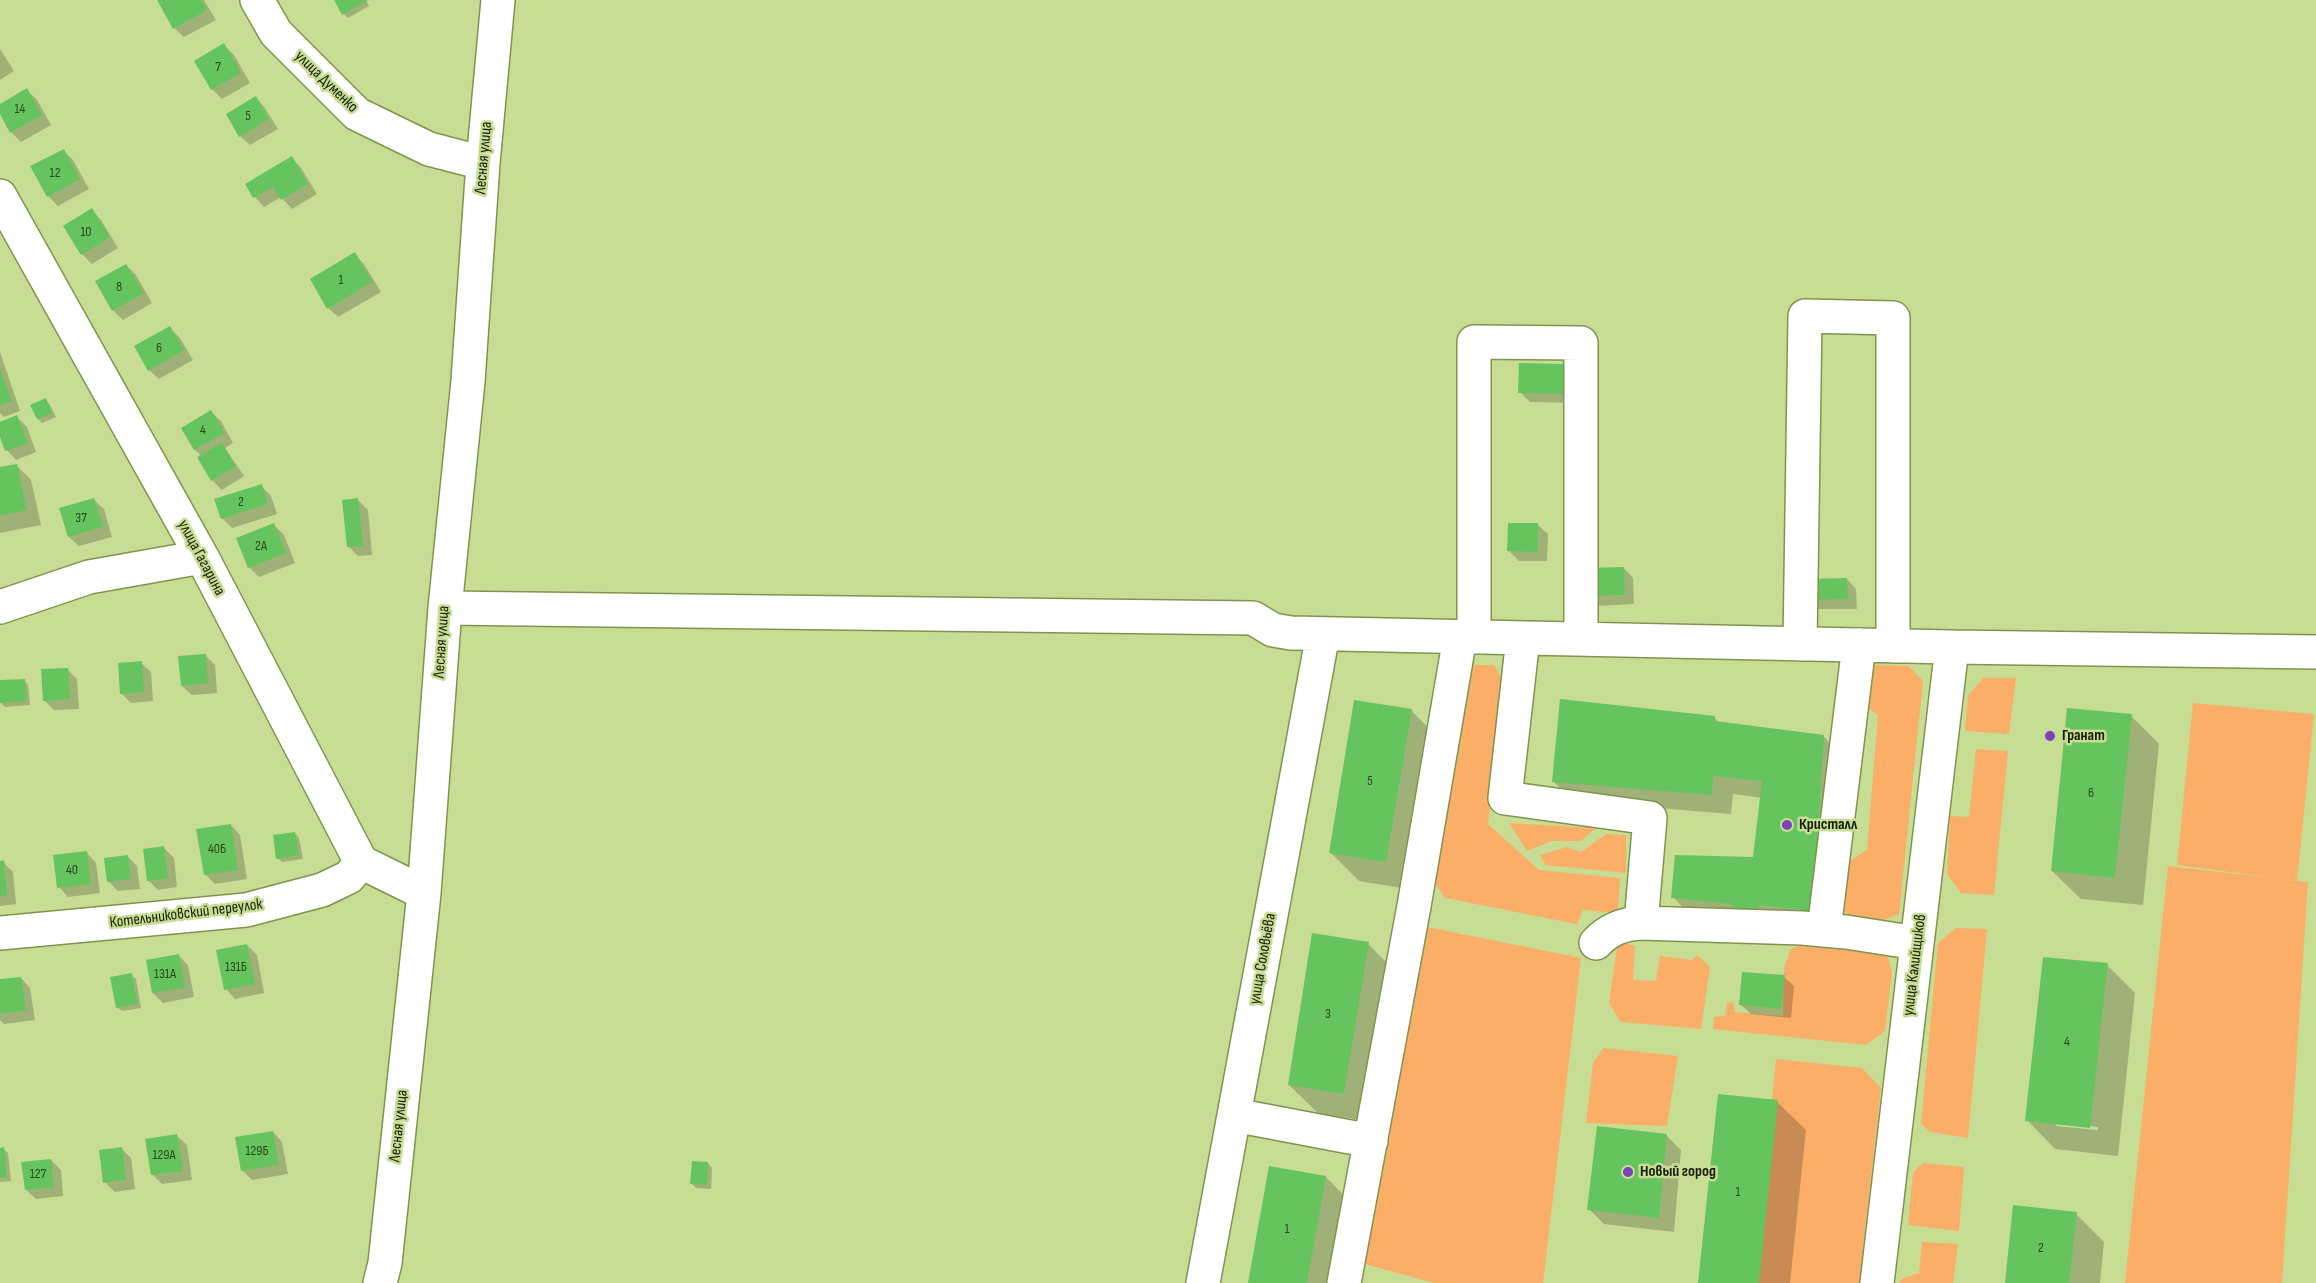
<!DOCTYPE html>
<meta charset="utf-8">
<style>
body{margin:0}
canvas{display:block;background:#c7dd94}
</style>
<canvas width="2316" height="1283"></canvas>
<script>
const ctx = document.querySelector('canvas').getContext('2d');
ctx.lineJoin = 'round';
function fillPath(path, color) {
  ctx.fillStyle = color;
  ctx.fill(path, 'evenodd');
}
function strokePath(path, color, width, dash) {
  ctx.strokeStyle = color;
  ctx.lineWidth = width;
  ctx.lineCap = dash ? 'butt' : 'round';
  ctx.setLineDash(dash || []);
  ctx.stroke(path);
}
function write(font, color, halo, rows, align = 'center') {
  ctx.font = font + ' "Sofia Sans Condensed",sans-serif';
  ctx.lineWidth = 5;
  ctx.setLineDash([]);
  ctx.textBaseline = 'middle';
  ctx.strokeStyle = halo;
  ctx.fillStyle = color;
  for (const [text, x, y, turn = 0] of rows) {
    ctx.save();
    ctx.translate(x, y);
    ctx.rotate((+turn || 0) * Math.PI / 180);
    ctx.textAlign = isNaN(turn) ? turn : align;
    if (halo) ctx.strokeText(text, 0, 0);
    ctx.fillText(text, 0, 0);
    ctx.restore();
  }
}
fillPath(new Path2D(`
 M1475,665H1494L1503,682L1488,824L1539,870L1620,878L1618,913L1583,910L1577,924L1445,898L1430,876L1465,679Z
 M1876,665L1909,666L1923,681L1899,914C1875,925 1861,928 1840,909L1846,863L1867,850L1878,715L1865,706L1861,682Z
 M1983,678H2016L2009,734L1965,731L1968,696Z
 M2193,703L2314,714L2297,881L2308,882L2282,1283H2125L2168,866L2282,879L2177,865Z
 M1976,749L2008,751L1994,895L1961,893L1947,874L1950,816L1969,817Z
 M1509,823L1596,828L1581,841H1552L1527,851Z
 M1606,834L1626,835V873L1545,865L1540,855L1567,847L1581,852Z
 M1422,926L1581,958L1543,1283H1434L1365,1264Z
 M1956,928L1987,929L1968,1138L1930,1132L1921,1123L1938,943Z
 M1618,941L1635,946L1633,980L1656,981L1660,956L1692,960L1697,955L1710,967L1701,1029L1621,1022L1609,1003Z
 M1806,943L1878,951L1888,958L1892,972L1885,1031L1866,1045L1713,1029L1714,1017L1725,1016L1727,1003L1733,1002L1735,1012L1783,1016L1784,968L1791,949Z
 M1604,1048L1678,1056L1667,1126L1586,1123L1593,1063Z
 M1776,1059L1862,1068L1881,1088L1859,1283H1755Z
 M1923,1163L1964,1167L1959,1231L1908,1225L1913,1172Z
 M1922,1242L1958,1244L1953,1283H1900L1901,1279L1919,1273Z`), '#faae68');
fillPath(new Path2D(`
 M162,0H204L216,20L184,37L174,28Z
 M338,0H366L369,6L348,18L344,14Z
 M224,45L234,55L250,83L222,99L212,89L196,61Z
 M0,49L14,71L0,80Z
 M27,90L37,100L51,125L21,142L11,132L0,111V105Z
 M256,98L265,108L278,129L250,145L240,136Z
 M63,150L73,160L89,189L58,206L48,196L32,167Z
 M292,158L301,168L317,194L292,209L281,197L264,207L255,197L247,185Z
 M92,210L101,220L118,248L92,264L82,254Z
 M354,254L364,264L381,292L338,317L328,308Z
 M126,265L136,275L152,303L123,320L113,310Z
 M170,328L180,338L193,360L159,379L149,370Z
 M0,352L20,411L4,417L0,413Z
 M1567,365L1576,403L1530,402L1520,392Z
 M46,400L50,405L56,417L42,423L38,419Z
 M211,412L221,421L233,443L225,448L244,476L222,490L212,480L199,458L202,456L195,450L183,429Z
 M17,417L27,427L36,452L16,460L7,450L0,433V423Z
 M16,465L31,480L41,525L0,533V469Z
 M261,486L271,496L277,514L232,528L222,518Z
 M94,500L104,509L112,537L79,546L69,537Z
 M358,500L368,510L372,555L358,556L349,547Z
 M274,525L284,535L295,563L259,577L249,567L238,539Z
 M1538,525L1548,534L1547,561H1519L1509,551Z
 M1624,568L1633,578L1634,604L1597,606L1586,569Z
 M1847,579L1856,589L1857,609H1818L1809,600Z
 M205,655L215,665L217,693L192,695L182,686Z
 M141,663L151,672L153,701L131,703L121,693Z
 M67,669L77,679L79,709L54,710L44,700Z
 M24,680L28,685L30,705L5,707L0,702V682Z
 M1411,710L1439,739L1414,890L1359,881L1331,853Z
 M2131,716L2159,744L2143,905L2081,899L2052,871Z
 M1714,717L1719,723L1823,736L1843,756L1832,930L1692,917L1673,897L1755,858L1762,798L1733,794L1731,814L1573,801L1553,781Z
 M231,825L240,835L247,879L215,884L205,874Z
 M295,833L299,838L303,859L282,862L278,858Z
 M164,848L174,858L177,887L158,890L148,880Z
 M87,853L96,863L100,893L68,897L59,887Z
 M128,857L137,866L140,889L118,891L109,882Z
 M0,862H3L13,872L16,904L0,906Z
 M1368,944L1396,972L1372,1122L1318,1113L1289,1085Z
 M247,945L257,955L264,993L235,999L226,989Z
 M178,955L188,965L194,997L163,1003L153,993Z
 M2107,965L2135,993L2118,1156L2055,1149L2027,1120ZM2056,1123L2098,1127V1130L2056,1126Z
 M131,975L136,979L141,1008L122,1011L117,1007Z
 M1784,977L1794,986L1791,1018L1751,1014L1741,1005Z
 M21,978L30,988L35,1020L4,1024L0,1020V981Z
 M1777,1102L1806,1130L1790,1283H1699Z
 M273,1132L282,1142L288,1174L252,1180L242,1170Z
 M1666,1135L1681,1150L1674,1232L1604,1224L1589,1209Z
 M177,1136L187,1145L192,1180L162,1184L152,1174Z
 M0,1149H3L8,1153L11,1181L0,1182Z
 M122,1149L131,1158L135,1189L115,1192L105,1182Z
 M51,1160L61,1170L63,1196L36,1199L26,1190Z
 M708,1163L712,1168L711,1189L696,1188L692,1184Z
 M1326,1177L1354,1206L1340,1283H1250Z
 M2076,1214L2104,1242L2100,1283H2006Z`), '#0003');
fillPath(new Path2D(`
 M157,0H201L207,10L173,29Z
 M334,0H368L342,15Z
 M224,43L241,73L211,90L194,61Z
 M27,88L42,115L10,133L0,114V104Z
 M256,96L269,119L239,137L226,114Z
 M64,149L80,179L47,197L30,166Z
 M292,156L308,184L281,200L273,187L253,198L245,184Z
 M92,208L110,237L81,255L63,226Z
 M355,252L372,282L327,309L310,279Z
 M126,264L144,293L112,311L95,281Z
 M170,326L184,350L148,371L134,346Z
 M1519,363L1567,364V394L1518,393Z
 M0,369L12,401L0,405Z
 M46,398L52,413L37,419L30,405Z
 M211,410L225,433L194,450L181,428Z
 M17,415L28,443L5,451L0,437V422Z
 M222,443L236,466L211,481L197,457Z
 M17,464L27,510L0,516V467Z
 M262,484L268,504L221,519L214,499Z
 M94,498L103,527L68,537L59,508Z
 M358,498L363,546L347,547L342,500Z
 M274,523L286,553L248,568L236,538Z
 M1508,523H1538V552L1507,551Z
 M1624,567L1625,595L1585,596L1584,568Z
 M1847,578L1848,599L1807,600V579Z
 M206,654L208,683L181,686L178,656Z
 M142,661L144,692L120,694L118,663Z
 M68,668L70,699L43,701L41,669Z
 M25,679L26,701L0,703V680Z
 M1560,699L1715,716V721L1824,735L1813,911L1758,905V911L1732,910V904L1671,898L1675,855L1753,857L1762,781L1713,776L1712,795L1552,782Z
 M1354,700L1412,709L1386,862L1329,853Z
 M2067,708L2132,714L2115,878L2051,871Z
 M231,824L238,870L204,875L196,829Z
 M295,832L299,855L276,859L273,835Z
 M164,846L168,878L147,881L143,849Z
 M87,851L91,884L57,888L53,855Z
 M128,855L131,879L107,882L104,858Z
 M4,860L7,895L0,896V861Z
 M1312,933L1369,942L1344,1094L1288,1085Z
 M247,944L255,984L224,990L216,950Z
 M179,954L185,988L152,993L146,960Z
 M2043,957L2108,963L2090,1128L2025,1121Z
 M1742,972L1785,975L1781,1009L1739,1005Z
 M132,973L137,1004L116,1008L110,977Z
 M21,977L26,1010L0,1014V979Z
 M1718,1094L1778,1100L1759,1283H1698Z
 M1597,1126L1667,1134L1659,1218L1587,1210Z
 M273,1131L279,1165L241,1171L235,1137Z
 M177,1134L183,1171L151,1175L145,1139Z
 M4,1147L7,1177H0V1148Z
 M122,1147L126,1180L103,1183L99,1150Z
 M51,1159L54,1187L25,1190L21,1162Z
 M692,1161L708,1162L707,1185L690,1184Z
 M1269,1166L1326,1176L1307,1283H1248Z
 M2013,1205L2077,1212L2069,1283H2005Z`), '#66c45f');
const minor = new Path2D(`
 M257,0L276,33L357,114L429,149L483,163
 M0,196L202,557L361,862L424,893
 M0,607L89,577L202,557
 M445,608L1253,618L1273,630L1291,633L1952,647L2316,652
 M1474,637V342L1581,343V639
 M1523,638L1505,798L1650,818L1641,923
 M1800,644L1805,316L1893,318V646
 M1824,930L1859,645
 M0,933L246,910L322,890L349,877L361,862
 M1596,943C1609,929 1623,924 1641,923L1802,928L1846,932L1917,943
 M1234,1115L1371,1141
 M380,1283L385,1263L424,893L445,608L468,381L483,163L498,0
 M1203,1283L1323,634
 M1344,1283L1414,906L1460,637
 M1877,1283L1952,647`);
strokePath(minor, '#80944d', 36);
strokePath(minor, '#fff', 33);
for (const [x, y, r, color] of [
 [2050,736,6,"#7b43b9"],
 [1787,825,6,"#7b43b9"],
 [1628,1172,6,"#7b43b9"]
]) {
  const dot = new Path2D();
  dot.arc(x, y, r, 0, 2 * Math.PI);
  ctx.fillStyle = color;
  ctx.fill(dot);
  strokePath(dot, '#c7dd94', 2);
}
write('14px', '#2a4719', null, [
 ["7",218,67],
 ["14",20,109],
 ["5",248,116],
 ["12",55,173],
 ["10",86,232],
 ["1",341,280],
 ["8",119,287],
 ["6",159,348],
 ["4",203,430],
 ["2",241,502],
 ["37",81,518],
 ["2А",261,546],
 ["5",1370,781],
 ["6",2091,793],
 ["40Б",217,849],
 ["40",72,870],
 ["131Б",236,967],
 ["131А",165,974],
 ["3",1328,1014],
 ["4",2067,1042],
 ["129Б",257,1151],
 ["129А",164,1155],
 ["127",38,1174],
 ["1",1738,1192],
 ["1",1287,1229],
 ["2",2041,1248]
]);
write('16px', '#161d02', '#c7dd94', [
 ["улица Думенко",326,82,44],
 ["Лесная улица",484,158,-85],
 ["улица Гагарина",201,558,62],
 ["Лесная улица",442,642,-86],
 ["Котельниковский переулок",186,914,-7],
 ["улица Соловьёва",1263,959,-80],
 ["улица Калийщиков",1915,965,-83],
 ["Лесная улица",399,1126,-84]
]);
write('bold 16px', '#161d02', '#c7dd94', [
 ["Гранат",2062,736],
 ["Кристалл",1799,825],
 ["Новый город",1640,1172]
], 'left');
</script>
